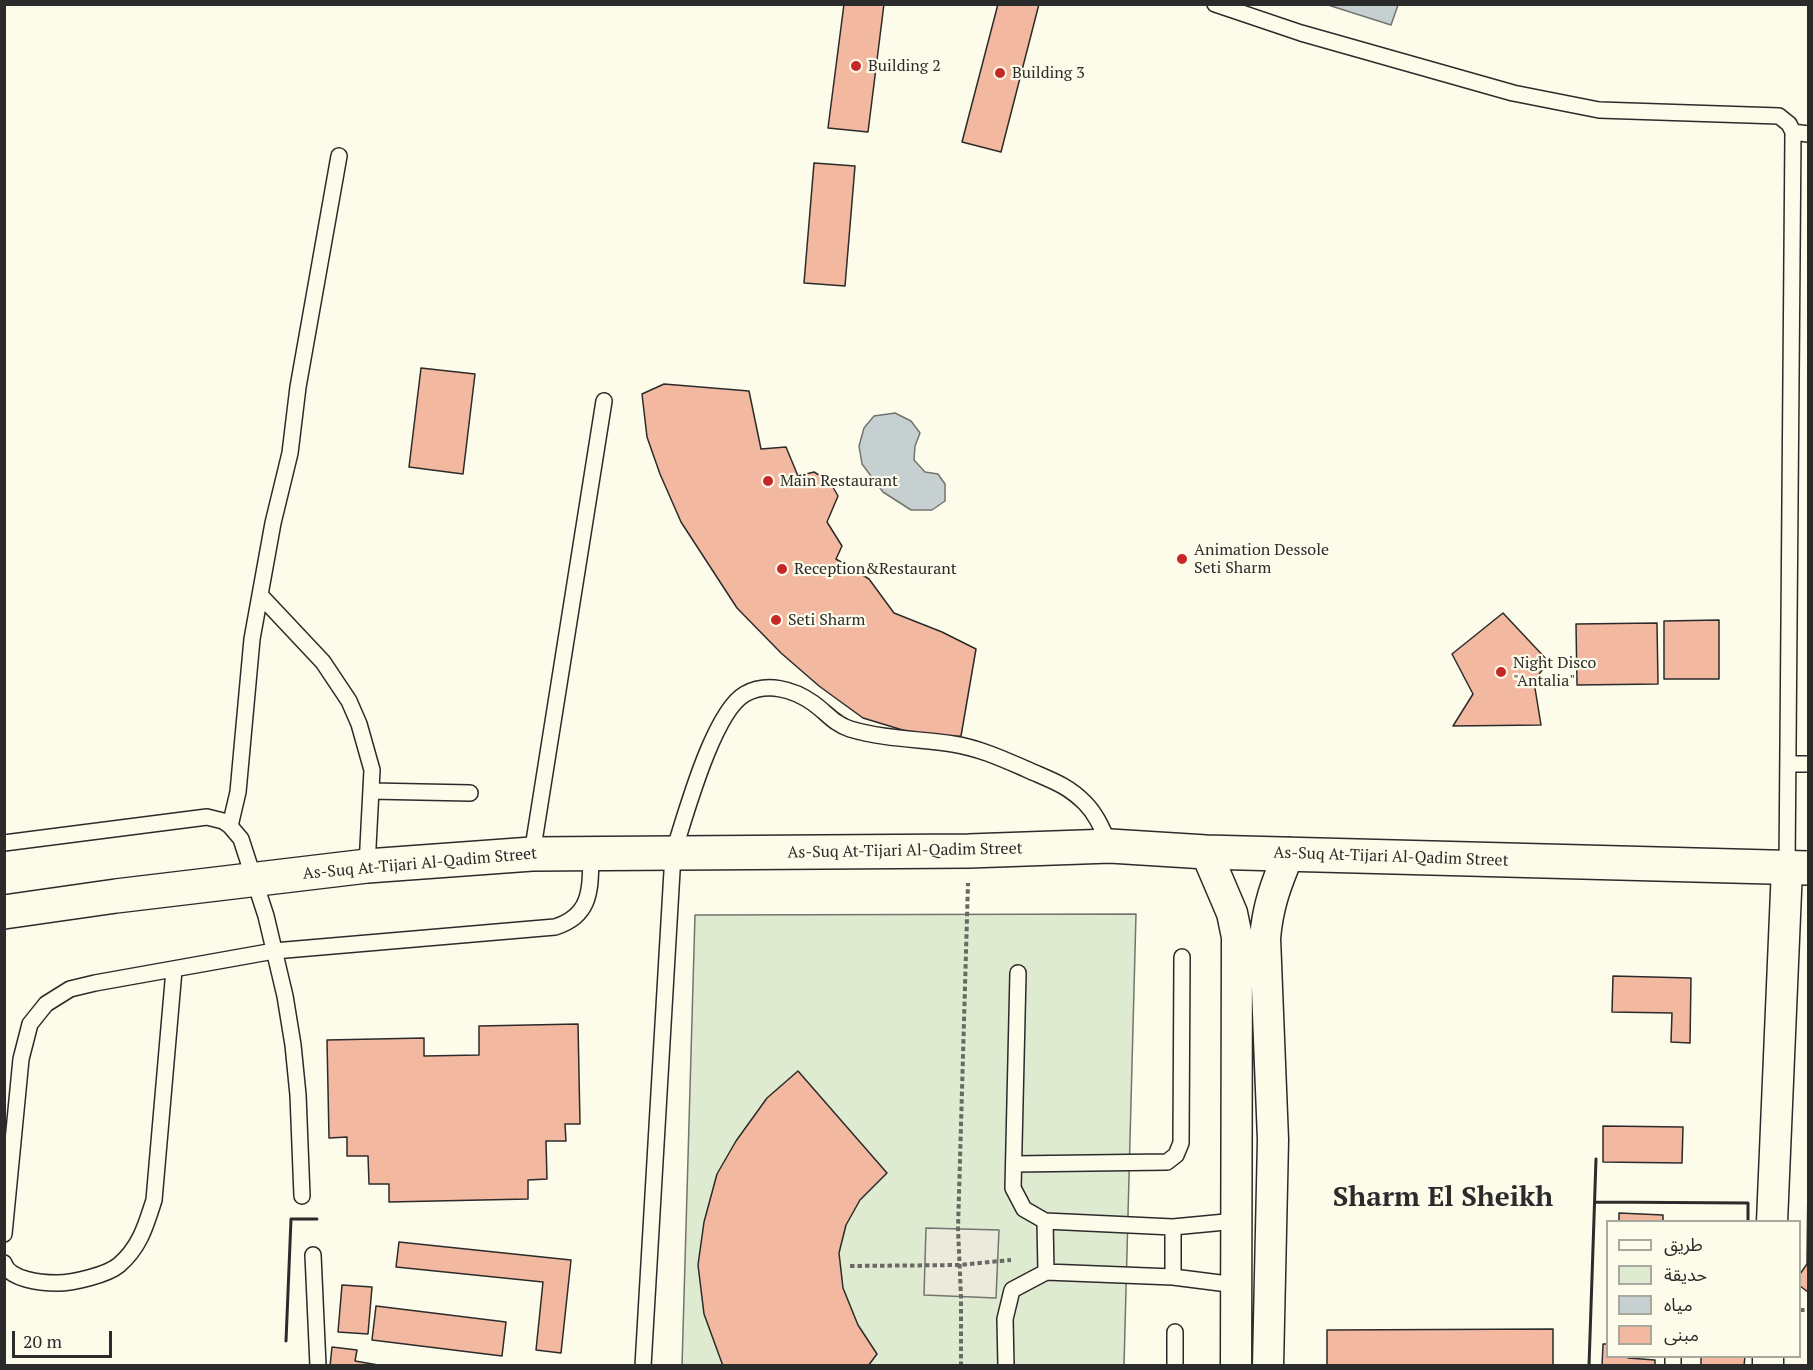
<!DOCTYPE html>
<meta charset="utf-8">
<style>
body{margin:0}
#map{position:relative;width:1813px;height:1370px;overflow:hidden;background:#fdfbea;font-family:"PT Serif","Noto Sans Arabic",serif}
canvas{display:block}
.frame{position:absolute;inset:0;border:6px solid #2b2b2b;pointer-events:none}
.legend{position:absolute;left:1606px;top:1220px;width:195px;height:138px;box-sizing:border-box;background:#fdfbea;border:2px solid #a9a89e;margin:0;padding:8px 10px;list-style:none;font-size:18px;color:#2b2b2b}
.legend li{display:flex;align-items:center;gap:12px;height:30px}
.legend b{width:30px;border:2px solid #a9a89e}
.scale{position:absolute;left:12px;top:1331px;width:100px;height:27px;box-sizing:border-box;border:3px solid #2b2b2b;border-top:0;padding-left:8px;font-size:18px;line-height:21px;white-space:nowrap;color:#2b2b2b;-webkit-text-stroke:4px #fdfbea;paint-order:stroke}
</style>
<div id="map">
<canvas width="1813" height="1370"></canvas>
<div class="frame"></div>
<ul class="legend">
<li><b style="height:8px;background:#fdfbea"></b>طريق</li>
<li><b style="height:16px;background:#deebd1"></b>حديقة</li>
<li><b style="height:16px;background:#c7d0d0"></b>مياه</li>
<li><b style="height:16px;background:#f2b8a0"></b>مبنى</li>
</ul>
<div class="scale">20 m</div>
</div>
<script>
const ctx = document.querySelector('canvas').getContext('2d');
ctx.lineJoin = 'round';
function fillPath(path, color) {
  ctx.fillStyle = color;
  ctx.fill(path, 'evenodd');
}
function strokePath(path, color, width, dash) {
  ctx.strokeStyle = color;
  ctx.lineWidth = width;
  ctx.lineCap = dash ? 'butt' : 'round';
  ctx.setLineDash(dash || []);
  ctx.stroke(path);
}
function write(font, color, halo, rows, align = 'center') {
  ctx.font = font + ' "PT Serif",serif';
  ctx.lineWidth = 4.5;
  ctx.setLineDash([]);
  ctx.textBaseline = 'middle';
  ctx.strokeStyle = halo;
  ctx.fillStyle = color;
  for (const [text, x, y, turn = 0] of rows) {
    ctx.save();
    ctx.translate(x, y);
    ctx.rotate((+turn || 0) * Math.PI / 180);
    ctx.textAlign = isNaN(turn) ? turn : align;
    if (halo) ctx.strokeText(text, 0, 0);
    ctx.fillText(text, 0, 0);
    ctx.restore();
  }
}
const green = new Path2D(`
 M1136,914L1124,1365L682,1366L695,915Z`);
fillPath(green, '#deebd1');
strokePath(green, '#74746e', 1.5);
const parking = new Path2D(`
 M926,1228L999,1230L996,1298L924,1295Z`);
fillPath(parking, '#eceadb');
strokePath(parking, '#74746e', 1.5);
const water = new Path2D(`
 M1328,5H1398L1391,25Z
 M895,413L911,421L920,433L915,446L914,460L925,472L938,474L945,484V501L932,510H911L883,492L862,464L859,446L864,428L874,416Z`);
fillPath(water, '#c7d0d0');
strokePath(water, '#74746e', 1.5);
const building = new Path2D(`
 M844,4H884L868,132L828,128Z
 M998,4H1039L1001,152L962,142Z
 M814,163L855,166L845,286L804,283Z
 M421,368L475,374L463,474L409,467Z
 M664,384L749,391L761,449L786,447L798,476L814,472L830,482L838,496L827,522L842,546L836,559L869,579L894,613L942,632L976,649L961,736L929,738L863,718L819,686L781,653L737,608L681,522L660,474L647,437L642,394Z
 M1503,613L1548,661L1534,682L1541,725L1453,726L1473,694L1452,654Z
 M1719,620V679H1664V621Z
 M1657,623L1658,684L1577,685L1576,624Z
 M1613,976L1691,978L1690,1043L1671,1042L1672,1013L1612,1012Z
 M578,1024L580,1124H565L566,1141H546L547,1179L528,1180V1199L389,1202V1184H369L368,1156H347V1137L329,1138L327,1040L424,1038V1056L479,1055V1026Z
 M798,1071L887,1173L860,1200L846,1225L839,1253L843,1288L858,1325L877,1354L868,1366H723L704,1314L698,1265L704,1222L717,1174L736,1141L767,1098Z
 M1603,1126L1683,1127L1682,1163L1603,1162Z
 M1808,1178V1292L1800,1286V1274L1807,1264Z
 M1619,1213L1663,1215V1222H1619Z
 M399,1242L571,1260L561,1353L536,1350L543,1282L396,1267Z
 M342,1285L372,1287L368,1334L338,1332Z
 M376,1306L506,1322L502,1356L372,1340Z
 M1553,1329V1366H1327V1330Z
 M1603,1344H1608V1356H1628V1358L1655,1360V1366H1602Z
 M332,1347L357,1350L355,1361L384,1366H330Z
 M1701,1356H1745L1744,1366H1701Z`);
fillPath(building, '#f2b8a0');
strokePath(building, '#2b2b2b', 1.5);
const service = new Path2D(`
 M1215,4L1301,33L1513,93L1599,110L1779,116L1789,124L1793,132L1787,868
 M1793,132L1808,134
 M260,595L323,662L349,701L359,724L372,770L367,866
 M1788,764H1808
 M371,791L470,793
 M230,826L238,792L252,639L273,523L290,453L298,387L339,156
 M4,843L207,817L223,821L230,826L241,839L266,916L285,996L293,1045L298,1095L302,1196
 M532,854L604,401
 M1018,973L1013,1188L1024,1209L1045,1221L1173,1227L1236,1221
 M1014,1164L1167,1162L1176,1155L1181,1143L1182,957
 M1045,1221L1046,1272
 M1173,1227V1277
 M4,1234L21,1059L30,1024L46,1004L70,989L95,983L274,951L555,927C593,915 590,887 591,854
 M313,1255L318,1366
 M4,1263C9,1280 42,1283 57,1283C73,1283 107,1275 119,1265C140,1247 146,1225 154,1200L174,970
 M1673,1356V1366
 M643,1366L673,854C685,817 713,712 745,694C767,682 793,689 813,703C826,712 834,724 850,729C884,739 919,739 953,744C979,748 1003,759 1026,769C1050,780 1066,784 1085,803C1097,815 1103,831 1110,846
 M1006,1366L1005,1319L1012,1290L1046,1272L1173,1277L1236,1285
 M1175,1366V1332`);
const minor = new Path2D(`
 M1206,852L1232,913L1237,937L1236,1366
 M1772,1222L1787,868
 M1268,1366L1273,1140L1265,938C1268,905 1276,884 1289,853
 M1768,1366V1356`);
const primary = new Path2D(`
 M4,912L116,896L367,866L532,854L969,851L1110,846L1206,852L1808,868`);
strokePath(service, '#2b2b2b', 18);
strokePath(minor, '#2b2b2b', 33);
strokePath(primary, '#2b2b2b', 36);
strokePath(new Path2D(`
 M850,1266L959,1265L1011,1260
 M1800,1310H1808
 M961,1366V1297L958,1229L968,883`), '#6a6964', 4, [4.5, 3]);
strokePath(service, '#fdfbea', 15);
strokePath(minor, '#fdfbea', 30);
strokePath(primary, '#fdfbea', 33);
strokePath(new Path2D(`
 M1595,1202L1748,1203V1222
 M286,1341L291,1219H317
 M1589,1366L1596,1159`), '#2b2b2b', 3);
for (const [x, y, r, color] of [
 [856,66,6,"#c62828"],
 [1000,73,6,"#c62828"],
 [768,481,6,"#c62828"],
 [1182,559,6,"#c62828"],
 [782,569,6,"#c62828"],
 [776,620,6,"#c62828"],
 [1501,672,6,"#c62828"]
]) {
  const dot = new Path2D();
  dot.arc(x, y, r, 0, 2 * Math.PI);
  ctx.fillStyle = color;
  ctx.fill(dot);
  strokePath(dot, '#fdfbea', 2);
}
write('16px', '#2b2b2b', '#fdfbea', [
 ["Building 2",868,66],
 ["Building 3",1012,73],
 ["Main Restaurant",780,481],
 ["Animation Dessole",1194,550],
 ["Seti Sharm",1194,568],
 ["Reception&Restaurant",794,569],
 ["Seti Sharm",788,620],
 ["Night Disco",1513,663],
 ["\"Antalia\"",1513,681]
], 'left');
write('16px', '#2b2b2b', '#fdfbea', [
 ["As-Suq At-Tijari Al-Qadim Street",905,851,-1],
 ["As-Suq At-Tijari Al-Qadim Street",1391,857,2],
 ["As-Suq At-Tijari Al-Qadim Street",420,864,-5]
]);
write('bold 28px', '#2b2b2b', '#fdfbea', [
 ["Sharm El Sheikh",1443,1198]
]);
</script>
